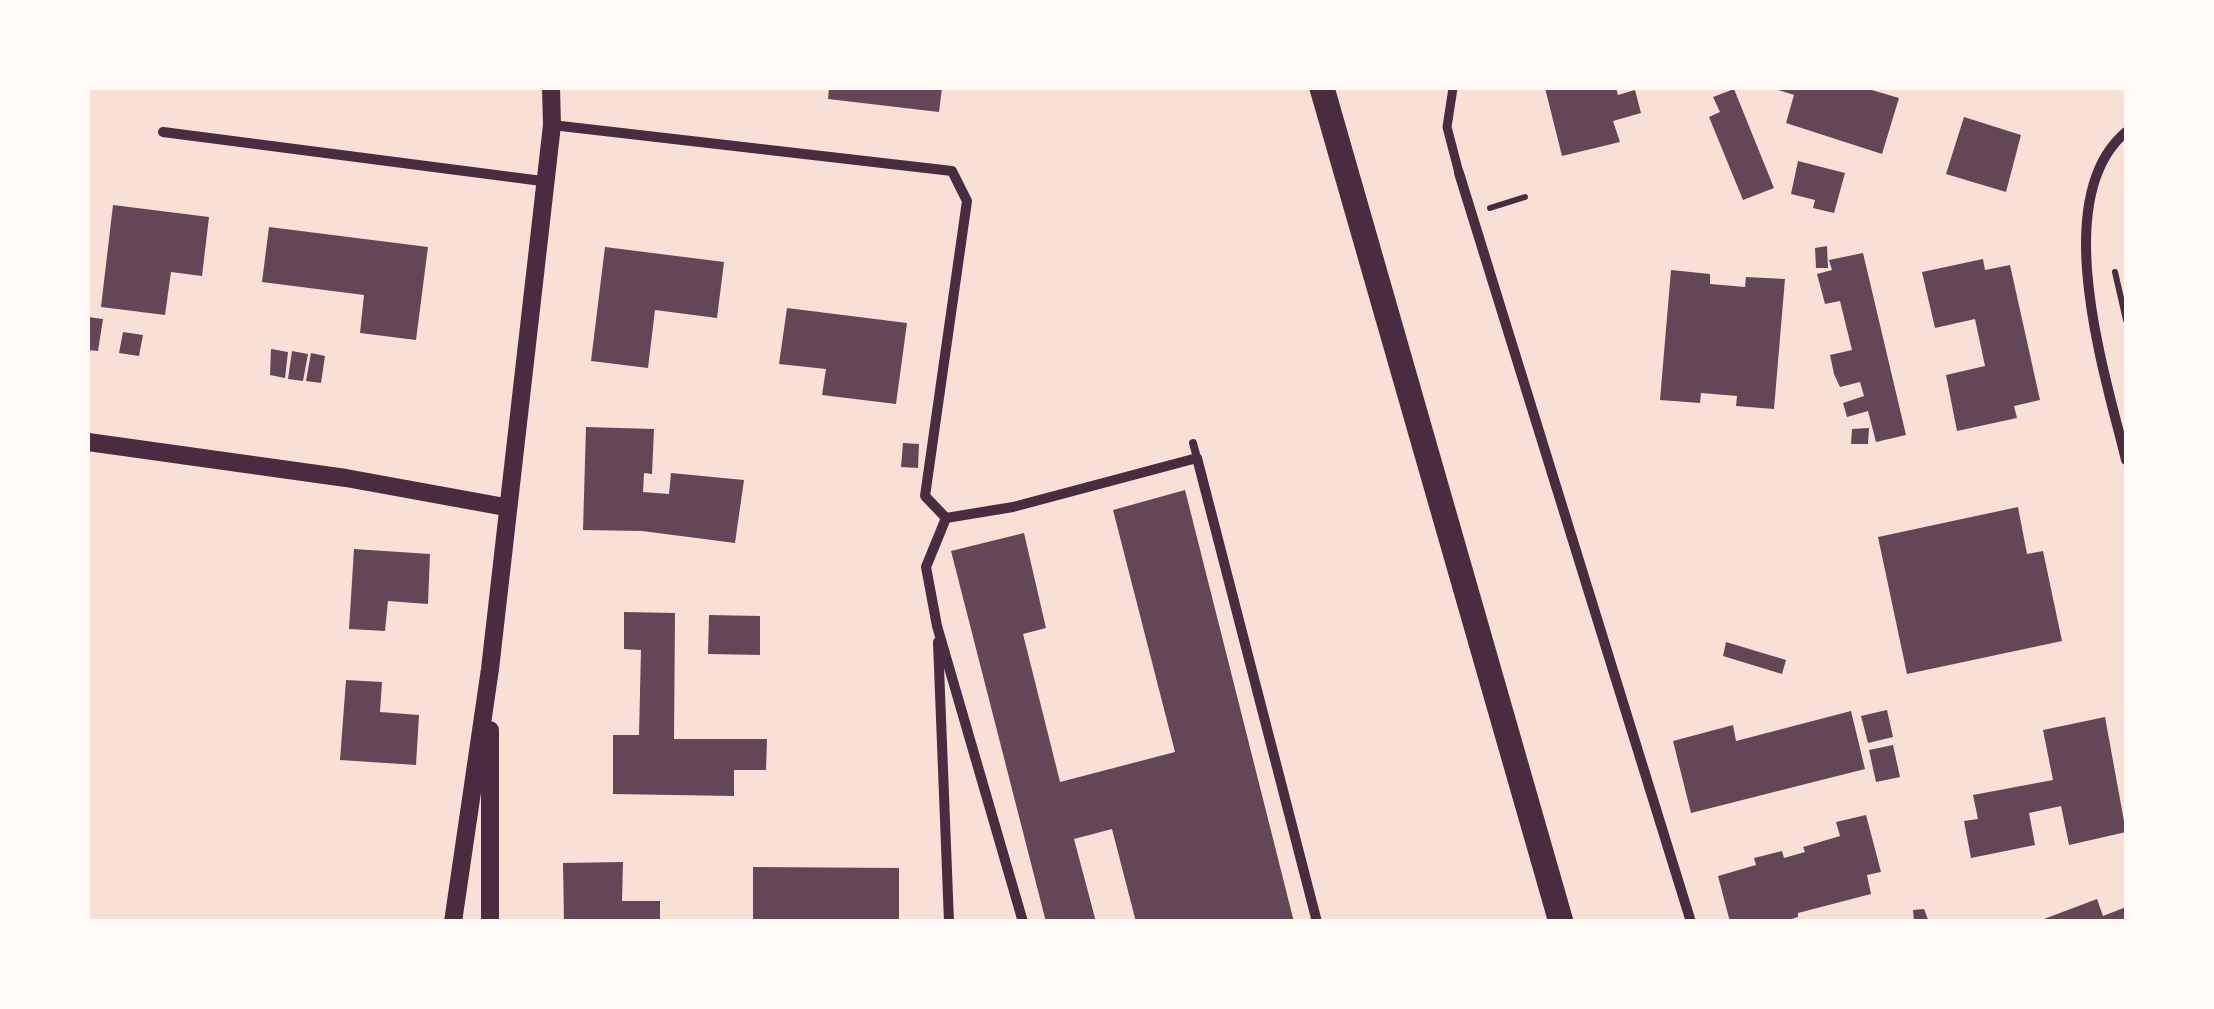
<!DOCTYPE html>
<style>
body{margin:0}
#map{position:relative;width:2214px;height:1009px;overflow:hidden;background:#f7e1d7;font-family:"Titillium Web",sans-serif}
canvas{display:block}
.frame{position:absolute;inset:0;border:90px solid #fffaf5;pointer-events:none}
</style>
<div id="map">
<canvas width="2214" height="1009"></canvas>
<div class="frame"></div>
</div>
<script>
const ctx = document.querySelector('canvas').getContext('2d');
ctx.lineJoin = 'round';
function fillPath(path, color) {
  ctx.fillStyle = color;
  ctx.fill(path, 'evenodd');
}
function strokePath(path, color, width, dash) {
  ctx.strokeStyle = color;
  ctx.lineWidth = width;
  ctx.lineCap = dash ? 'butt' : 'round';
  ctx.setLineDash(dash || []);
  ctx.stroke(path);
}
fillPath(new Path2D(`
 M829,88H942L939,112L828,99Z
 M1545,88H1616L1618,95L1635,90L1641,113L1613,121L1620,142L1562,156Z
 M1772,88H1865L1899,98L1882,154L1786,123L1794,95Z
 M1734,89L1774,188L1743,200L1709,117L1720,112L1713,97Z
 M1964,117L2021,135L2006,192L1946,174Z
 M1798,161L1845,173L1834,213L1813,208L1815,200L1791,194Z
 M113,205L209,217L202,276L171,272L165,315L101,307Z
 M269,227L428,247L416,340L360,333L364,295L262,282Z
 M1827,246L1828,268H1816L1815,248Z
 M605,247L724,262L717,318L655,310L648,368L591,361Z
 M1863,253L1906,435L1876,442L1868,411L1847,417L1843,403L1864,396L1860,382L1840,387L1834,374L1830,355L1852,350L1840,301L1825,304L1817,274L1832,270L1829,260Z
 M1983,259L1985,270L2010,265L2040,400L2014,406L2017,418L1957,431L1946,375L1985,366L1975,319L1935,328L1922,272Z
 M1671,270L1710,274V284L1745,287L1746,277L1785,279L1774,409L1736,406L1737,396L1701,393L1700,403L1660,400Z
 M787,308L907,323L896,404L822,395L826,369L779,364Z
 M88,317L103,319L98,351L88,350Z
 M123,332L143,335L139,356L119,353Z
 M271,349L288,352L285,378L270,375Z
 M292,351L308,354L303,381L288,379Z
 M311,353L325,356L321,383L306,381Z
 M586,427L654,429L652,474L644,473L643,492L669,494L671,473L744,480L735,543L642,531L583,530Z
 M1869,428L1868,444H1851L1852,429Z
 M903,443L919,444L918,468L901,467Z
 M1185,490L1294,922H1136L1112,829L1074,839L1096,922H1046L951,551L1024,533L1046,628L1023,634L1060,782L1175,752L1113,510Z
 M2018,507L2027,554L2043,551L2062,641L1907,674L1878,537Z
 M354,549L430,554L428,604L388,601L385,631L349,629Z
 M624,612L675,613L674,739H767L766,770H734V796L613,794V735H639L641,650L624,649Z
 M709,615L760,616V655L708,654Z
 M1726,642L1786,660L1782,674L1723,656Z
 M346,680L382,682L380,712L419,715L416,765L340,760Z
 M1887,710L1893,737L1868,743L1861,716Z
 M1851,711L1865,769L1691,813L1673,741L1733,725L1736,741Z
 M2105,717L2126,832L2069,845L2061,806L2029,813L2035,845L1971,858L1964,821L1978,819L1973,795L2053,780L2043,730Z
 M1893,745L1900,777L1876,782L1869,750Z
 M1866,815L1881,872L1867,875L1871,894L1798,913V917L1782,922H1730L1718,876L1756,865L1754,858L1782,851L1784,858L1805,852L1803,847L1840,836L1836,822Z
 M623,862L622,901H660V922H564L563,863Z
 M753,867L899,868V922H753Z
 M2097,899L2103,916L2126,907V922H2036Z
 M1924,909L1929,922H1914L1913,910Z`), '#644757');
strokePath(new Path2D(`
 M1490,208L1525,197
 M2115,272L2126,320`), '#4a2c40', 6);
strokePath(new Path2D(`
 M1193,443L1197,458`), '#4a2c40', 8);
strokePath(new Path2D(`
 M1453,88L1447,127L1459,173`), '#4a2c40', 9);
strokePath(new Path2D(`
 M552,125L952,171L967,201L925,496L946,518
 M163,132L542,181
 M2126,132C2047,198 2106,377 2126,460
 M1459,173L1691,922
 M946,518L1013,507L1197,458L1317,922
 M946,518L926,567L937,626L1023,922
 M938,642L949,922`), '#4a2c40', 10);
strokePath(new Path2D(`
 M88,442L346,478L505,507
 M490,730V922
 M453,922L490,669L552,125L551,88`), '#4a2c40', 18);
strokePath(new Path2D(`
 M1322,88L1561,922`), '#4a2c40', 25);
</script>
